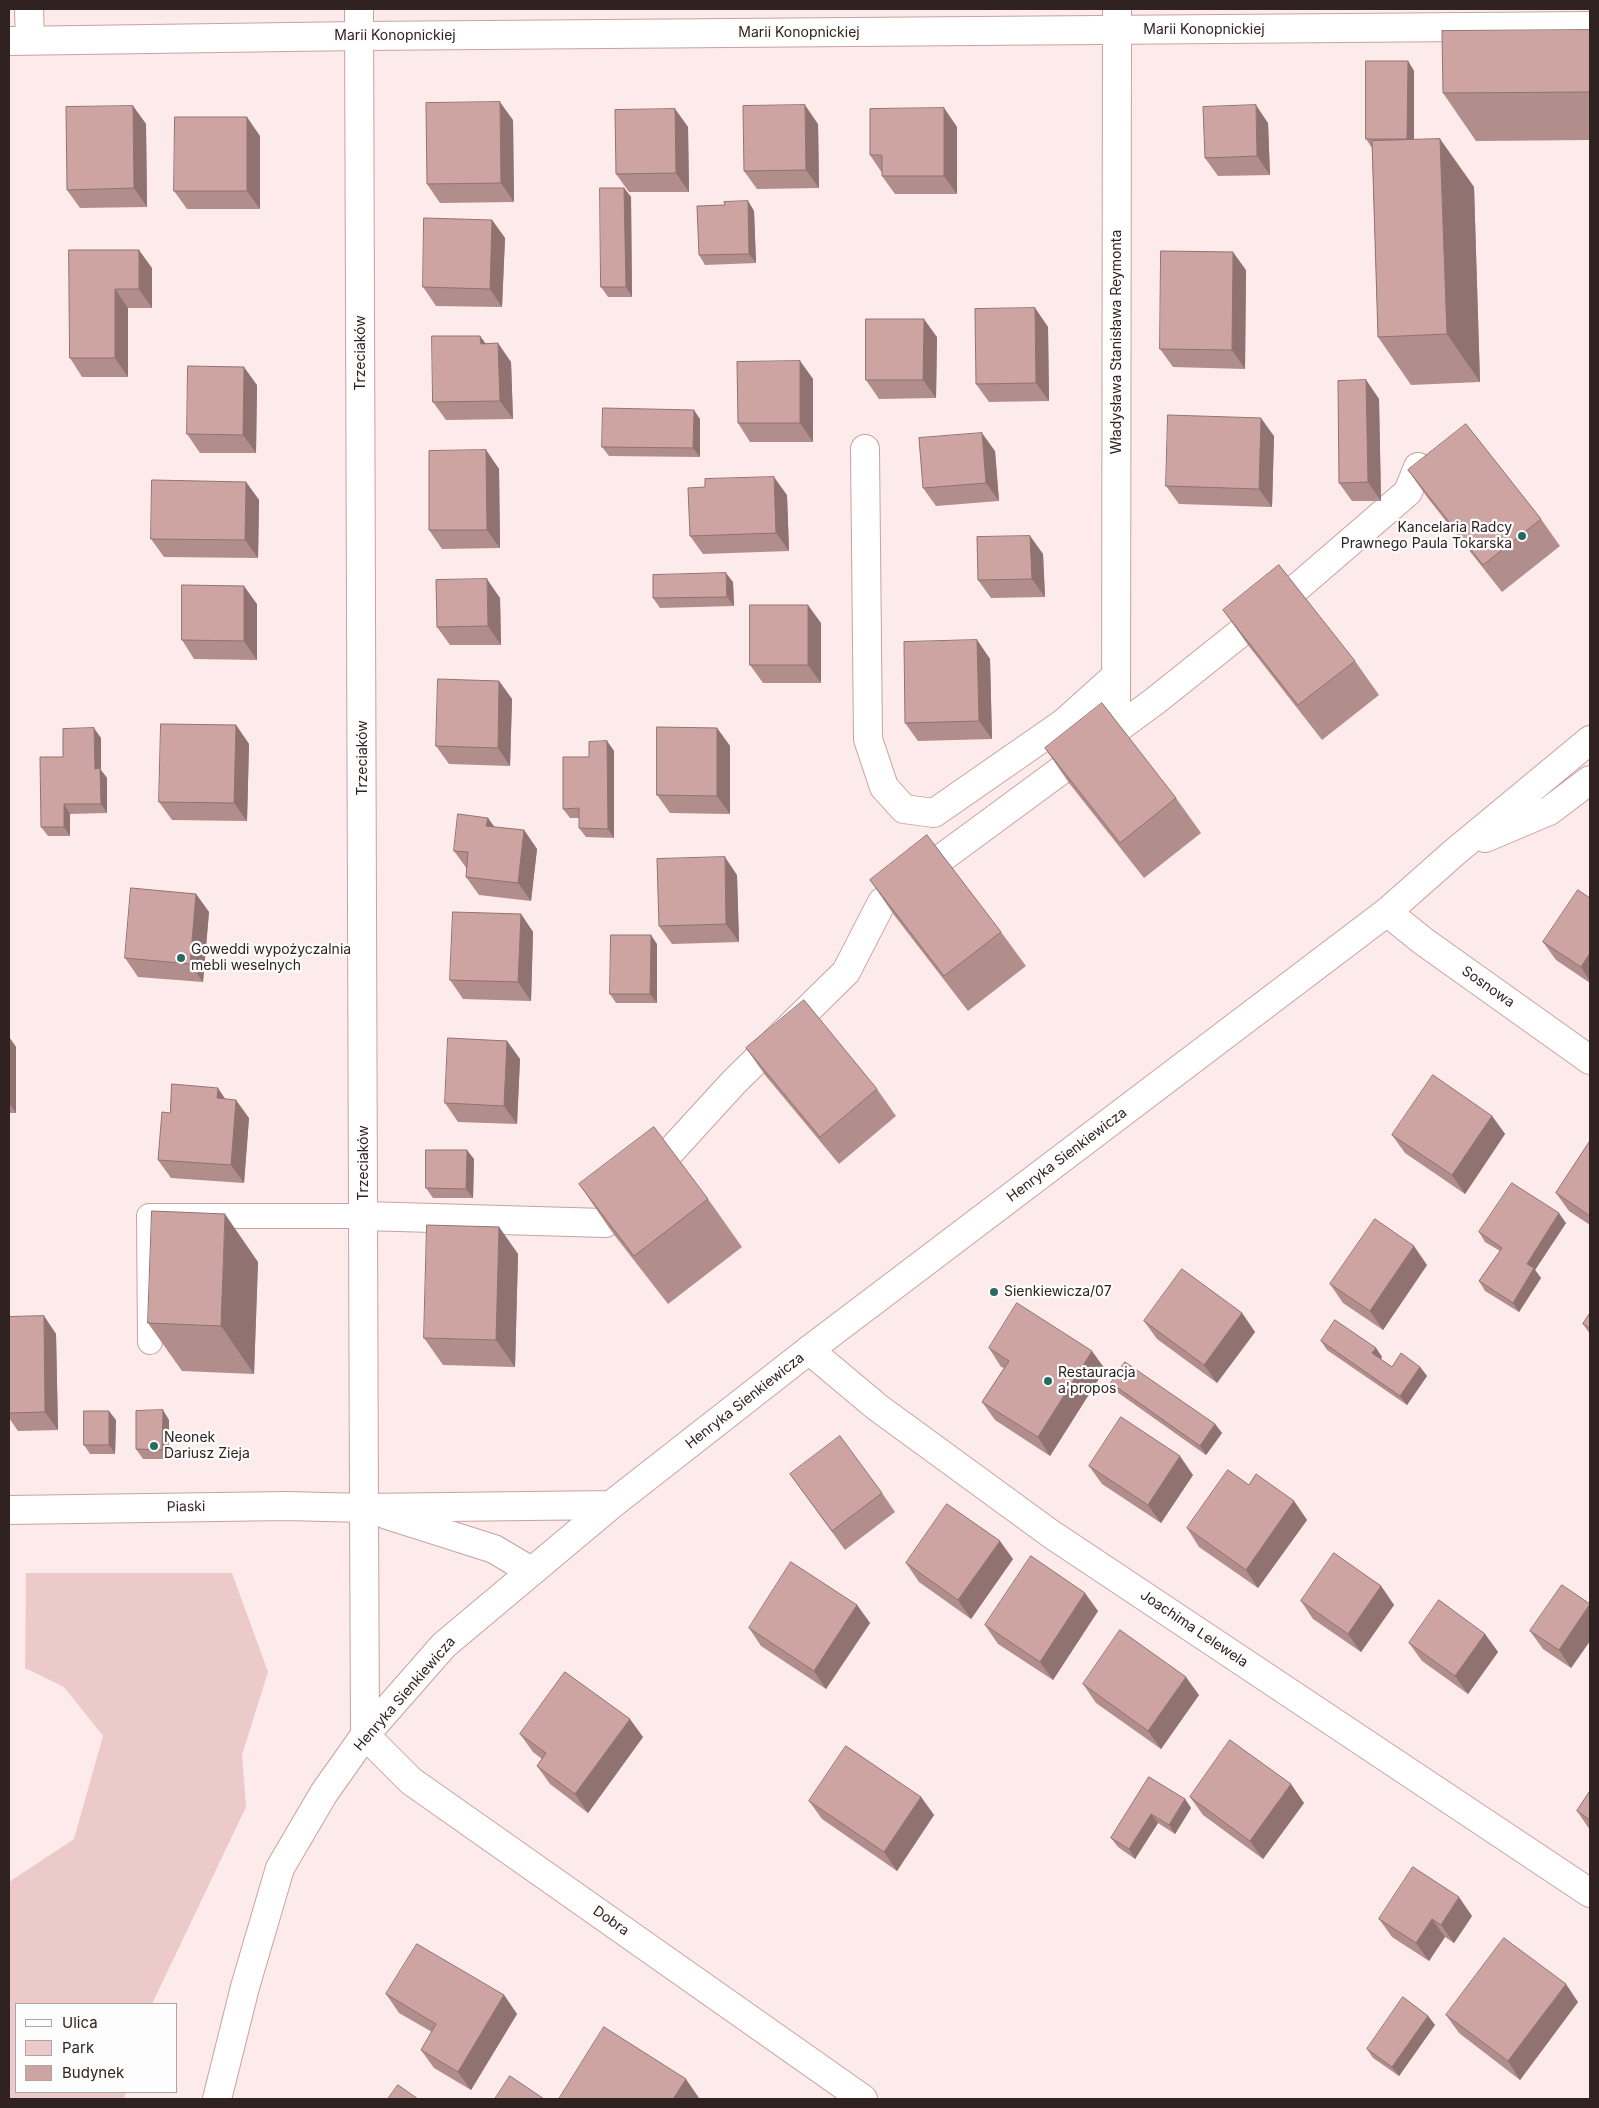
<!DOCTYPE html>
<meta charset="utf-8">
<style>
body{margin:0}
#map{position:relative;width:1599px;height:2108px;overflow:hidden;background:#fcebea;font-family:Inter,sans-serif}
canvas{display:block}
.frame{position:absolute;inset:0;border:10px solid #302221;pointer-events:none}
.legend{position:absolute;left:15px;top:2003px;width:162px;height:90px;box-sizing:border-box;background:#fdfdfd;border:1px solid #aba5a5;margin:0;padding:6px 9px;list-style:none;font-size:15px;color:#302221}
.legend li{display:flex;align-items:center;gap:10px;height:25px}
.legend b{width:25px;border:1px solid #aba5a5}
</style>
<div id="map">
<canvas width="1599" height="2108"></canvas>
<div class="frame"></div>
<ul class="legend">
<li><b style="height:6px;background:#fff"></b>Ulica</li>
<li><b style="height:14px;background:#eccac9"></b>Park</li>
<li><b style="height:14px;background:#cea4a2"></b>Budynek</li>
</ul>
</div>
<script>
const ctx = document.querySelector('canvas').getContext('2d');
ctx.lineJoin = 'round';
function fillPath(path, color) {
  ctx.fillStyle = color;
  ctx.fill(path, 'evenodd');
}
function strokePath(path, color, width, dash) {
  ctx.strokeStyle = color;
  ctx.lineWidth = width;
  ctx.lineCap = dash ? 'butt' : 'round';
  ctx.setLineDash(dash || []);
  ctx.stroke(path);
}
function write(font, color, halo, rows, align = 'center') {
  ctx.font = font + ' Inter,sans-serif';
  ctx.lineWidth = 4.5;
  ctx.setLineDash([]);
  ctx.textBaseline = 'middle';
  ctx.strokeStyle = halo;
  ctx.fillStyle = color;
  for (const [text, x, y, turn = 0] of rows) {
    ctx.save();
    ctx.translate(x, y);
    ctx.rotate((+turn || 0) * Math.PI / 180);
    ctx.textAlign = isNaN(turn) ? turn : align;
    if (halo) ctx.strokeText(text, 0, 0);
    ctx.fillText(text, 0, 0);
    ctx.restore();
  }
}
fillPath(new Path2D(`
 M26,1573H232L268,1672L242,1755L246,1807L152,2004H16V2092H126L124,2099H9V1882L74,1839L103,1736L64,1687L25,1668Z`), '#eccac9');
const lane = new Path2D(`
 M150,1342L149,1216H364`);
const street = new Path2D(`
 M29,9L30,40
 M359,9L364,1508
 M9,41L360,36L1590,26
 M865,449L868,739L884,787L904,809L934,813L1065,722L1116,676
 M1116,729L1117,9
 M1387,912L1423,941L1590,1060
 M364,1216L605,1223L734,1082L846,972L882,902L1155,701L1299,586L1408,492L1418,467
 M809,1350L877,1407L1051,1534L1590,1893
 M365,1735L411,1781L863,2099`);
const secondary = new Path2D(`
 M1485,838L1549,811L1590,780
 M364,1508L365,1735
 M9,1510L287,1506L364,1508L611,1505
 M387,1515L494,1549L531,1571
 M217,2099L245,1987L280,1868L324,1793L365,1735L444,1645L611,1505L809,1350L1387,912L1456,851L1590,740`);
strokePath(lane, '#c8a2a1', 26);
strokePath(street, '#c8a2a1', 30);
strokePath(secondary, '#c8a2a1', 30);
strokePath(lane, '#fff', 24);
strokePath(street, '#fff', 28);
strokePath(secondary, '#fff', 28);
fillPath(new Path2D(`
 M1590,30V140L1476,141L1443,93Z
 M1408,61L1414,71V140L1440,139L1474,187L1480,382L1411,385L1378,337L1372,148L1366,139Z
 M133,106L146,124L147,207L80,208L67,190Z
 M944,108L957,127V194H895L882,176V173L870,155Z
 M675,109L688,127L689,192H629L616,174Z
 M513,120L514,202L440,203L427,184Z
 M1268,123L1270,175L1218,176L1205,158Z
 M818,124L819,188L757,189L744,171Z
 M260,136V209H187L174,191Z
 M624,188L631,197L632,297H608L601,287Z
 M748,201L754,211L756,263L705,265L699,255Z
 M492,220L505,238L502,307L436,306L423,287Z
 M69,250L152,268V308H128V377H82L70,358Z
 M1246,270L1245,369L1173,367L1160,349Z
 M1035,308L1048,327L1049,401L989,402L976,384Z
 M480,336L486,344L511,362L513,419L446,420L433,402Z
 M937,337L936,398L879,399L866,380Z
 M800,361L813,379V442H750L738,423Z
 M1366,380L1379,399L1381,501H1352L1339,483Z
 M257,385L256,453H200L187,434Z
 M700,419V457L609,456L602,447Z
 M1274,436L1272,507L1179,504L1166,486Z
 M486,450L499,469L500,548L442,549L429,530Z
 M995,451L999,501L936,506L923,488Z
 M1408,470L1541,519L1560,546L1502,592L1427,497Z
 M246,482L259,500L258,558L164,557L151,539Z
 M787,495L789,551L703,554L690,536Z
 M1030,536L1043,554L1045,597L991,598L978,580Z
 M733,582L734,606L660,608L653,598Z
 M500,598L501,645H450L437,627Z
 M257,604V660L194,659L182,640Z
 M1223,610L1355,661L1379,695L1322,740L1248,645Z
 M821,623V683H763L750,665Z
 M977,640L990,659L992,739L918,741L905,723Z
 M499,681L512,699L510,766L449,764L436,746Z
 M236,725L249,744L247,821L172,820L159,802Z
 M717,728L730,746V814L670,813L657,795Z
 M101,738V770L107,778V813L70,814V836H48L41,827L63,757Z
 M607,741L614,751V838L586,837L579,828V818H570L563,809L589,757Z
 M1045,748L1176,798L1201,833L1144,878L1069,783Z
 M488,818L494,827L524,830L537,849L531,901L479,895L466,877L467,869L454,851Z
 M737,875L739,942L672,944L659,926Z
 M870,880L1001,932L1026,966L968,1011L894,915Z
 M196,894L209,912L203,982L138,977L125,958Z
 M1590,898V983L1556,960L1543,942Z
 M521,914L533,932L531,1001L463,999L450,980Z
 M657,944V1003H616L610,994Z
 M9,1037L16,1047V1113H9Z
 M507,1041L520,1059L517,1124L458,1122L445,1103Z
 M746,1048L877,1089L896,1116L839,1164L765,1075Z
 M225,1099L249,1118L244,1183L171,1178L158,1160L170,1113Z
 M1492,1116L1505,1134L1465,1194L1405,1153L1392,1135Z
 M1590,1141V1225L1569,1211L1556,1193Z
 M474,1159L473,1198H433L426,1188Z
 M579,1184L708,1199L742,1247L668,1304L612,1232Z
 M1566,1223L1535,1270L1541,1278L1519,1312L1485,1291L1479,1281L1500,1251L1485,1242L1479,1232Z
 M499,1227L518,1254L515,1367L443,1365L424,1338Z
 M258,1262L254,1374L182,1371L148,1323Z
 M1427,1265L1383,1330L1343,1303L1330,1284Z
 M1242,1313L1255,1332L1217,1383L1157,1339L1144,1321Z
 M1590,1313V1334L1583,1324Z
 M44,1316L56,1334L58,1430L18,1431L9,1418V1317Z
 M1321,1341L1376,1348L1382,1357L1381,1359L1392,1367H1420L1427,1376L1407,1405L1327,1350Z
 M989,1348L1105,1369L1050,1456L995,1420L982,1402L1004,1368L1001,1367Z
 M1111,1383L1215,1424L1222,1433L1206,1455L1117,1392Z
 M116,1420L115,1454H90L84,1445Z
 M169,1420V1459H143L136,1449Z
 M1089,1466L1193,1475L1161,1523L1102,1484Z
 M790,1474L882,1493L895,1512L845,1550Z
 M1249,1485L1294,1501L1307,1520L1258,1588L1199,1547L1187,1528Z
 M1013,1559L971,1619L919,1582L906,1563Z
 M1381,1586L1394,1605L1361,1652L1313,1619L1301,1601Z
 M1590,1604V1641L1571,1668L1543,1649L1530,1631Z
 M857,1605L870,1623L826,1689L761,1646L749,1628Z
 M1098,1611L1053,1680L998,1644L985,1625Z
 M1485,1634L1498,1652L1468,1694L1422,1661L1409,1643Z
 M1083,1684L1199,1695L1161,1749L1096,1703Z
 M520,1734L643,1737L588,1813L550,1784L537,1766L542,1759L533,1752Z
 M1149,1777L1185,1799L1191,1808L1175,1834L1158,1823L1135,1859L1118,1847L1111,1838Z
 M1590,1791V1830L1577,1811Z
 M921,1797L934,1815L897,1871L822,1819L809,1801Z
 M1190,1797L1304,1803L1263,1859L1203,1815Z
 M1472,1916L1454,1943L1445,1937L1429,1961L1392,1937L1379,1919Z
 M386,1994L504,1995L517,2014L471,2090L434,2068L421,2050L432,2032L399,2013Z
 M1578,2002L1520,2080L1459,2033L1446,2015Z
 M1428,2016L1435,2025L1399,2076L1373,2058L1367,2049Z`), '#b18d8b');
fillPath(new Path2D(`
 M1408,61L1414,71V148L1407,139Z
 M500,102L513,120L514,202L501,183Z
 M805,105L818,124L819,188L806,170Z
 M1256,105L1268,123L1270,175L1257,156Z
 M133,106L146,124L147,207L134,188Z
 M944,108L957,127V194L944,176Z
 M675,109L688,127L689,192L676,173Z
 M247,117L260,136V209L247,191Z
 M1440,139L1474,187L1480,382L1447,334Z
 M624,188L631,197L632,297L626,287Z
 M748,201L754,211L756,263L749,254Z
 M492,220L505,238L502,307L490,289Z
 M139,250L152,268V308L139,289Z
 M1233,252L1246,270L1245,369L1232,350Z
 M115,289L128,308V377L115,358Z
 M1035,308L1048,327L1049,401L1036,383Z
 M924,319L937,337L936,398L923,380Z
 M480,336L493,354L481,344Z
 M498,343L511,362L513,419L500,401Z
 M800,361L813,379V442L800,423Z
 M244,367L257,385L256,453L243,435Z
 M1366,380L1379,399L1381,501L1368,482Z
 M694,410L700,419V457L693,448Z
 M1261,418L1274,436L1272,507L1259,489Z
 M982,433L995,451L999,501L986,483Z
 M486,450L499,469L500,548L487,530Z
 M774,477L787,495L789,551L776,533Z
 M246,482L259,500L258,558L245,540Z
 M1030,536L1043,554L1045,597L1032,579Z
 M726,573L733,582L734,606L727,597Z
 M487,579L500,598L501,645L488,626Z
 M244,586L257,604V660L244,641Z
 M808,605L821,623V683L808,665Z
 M977,640L990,659L992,739L979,721Z
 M499,681L512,699L510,766L498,748Z
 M236,725L249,744L247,821L234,803Z
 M94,728L101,738V770L107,778V813L101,804L95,769Z
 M717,728L730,746V814L717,796Z
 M607,741L614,751V838L608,829Z
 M64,804L70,814V836L64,827Z
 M488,818L501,836L486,826Z
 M524,830L537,849L531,901L518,883Z
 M725,857L737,875L739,942L726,924Z
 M196,894L209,912L203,982L190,964Z
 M521,914L533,932L531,1001L518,982Z
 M651,935L657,944V1003L650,994Z
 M1590,953V981L1581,967Z
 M9,1037L16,1047V1113L9,1103Z
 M507,1041L520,1059L517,1124L504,1106Z
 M218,1088L230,1106L217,1098Z
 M236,1100L249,1118L244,1183L231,1165Z
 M1492,1116L1505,1134L1465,1194L1452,1175Z
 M467,1150L474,1159L473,1198L466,1189Z
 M1559,1213L1566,1223L1535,1270L1541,1278L1519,1312L1513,1303L1527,1264Z
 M225,1214L258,1262L254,1374L221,1326Z
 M499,1227L518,1254L515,1367L496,1340Z
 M1414,1246L1427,1265L1383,1330L1370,1311Z
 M1242,1313L1255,1332L1217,1383L1204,1365Z
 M44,1316L56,1334L58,1430L45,1412Z
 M1376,1348L1382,1357L1379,1362L1372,1353Z
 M1092,1351L1105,1369L1050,1456L1038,1437Z
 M1420,1367L1427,1376L1407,1405L1400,1396Z
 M163,1410L169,1420V1459L162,1450Z
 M109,1411L116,1420L115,1454L109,1445Z
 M1215,1424L1222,1433L1206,1455L1200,1446Z
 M1180,1456L1193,1475L1161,1523L1148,1505Z
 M1294,1501L1307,1520L1258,1588L1246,1570Z
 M1000,1541L1013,1559L971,1619L958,1600Z
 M1381,1586L1394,1605L1361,1652L1348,1634Z
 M1085,1593L1098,1611L1053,1680L1040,1662Z
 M1590,1604V1641L1571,1668L1559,1650Z
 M857,1605L870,1623L826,1689L814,1671Z
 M1485,1634L1498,1652L1468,1694L1455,1676Z
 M1186,1677L1199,1695L1161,1749L1148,1731Z
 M630,1719L643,1737L588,1813L575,1794Z
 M1291,1784L1304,1803L1263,1859L1250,1841Z
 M921,1797L934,1815L897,1871L884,1852Z
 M1185,1799L1191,1808L1175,1834L1169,1825Z
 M1151,1814L1158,1823L1135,1859L1129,1849Z
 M1459,1897L1472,1916L1454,1943L1441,1925Z
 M1432,1919L1445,1937L1429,1961L1416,1943Z
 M1566,1984L1578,2002L1520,2080L1508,2061Z
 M504,1995L517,2014L471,2090L458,2072Z
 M1428,2016L1435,2025L1399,2076L1392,2067Z
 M686,2079L699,2098L698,2099H673Z`), '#907371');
const building = new Path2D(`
 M1590,30V92L1443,93L1442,31Z
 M1366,61H1408L1407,139H1366Z
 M500,102L501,183L427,184L426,103Z
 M805,105L806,170L744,171L743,106Z
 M1256,105L1257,156L1205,158L1203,107Z
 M133,106L134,188L67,190L66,107Z
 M944,108V176H882V155H870V109Z
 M675,109L676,173L616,174L615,110Z
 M175,117H247V191H174Z
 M1440,139L1447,334L1378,337L1372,141Z
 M600,188H624L626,287H601Z
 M748,201L749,254L699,255L697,206L725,205L724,202Z
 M424,218L492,220L490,289L423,287Z
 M69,250H139V289H115V358H70Z
 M1161,251L1233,252L1232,350L1160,349Z
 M1035,308L1036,383L976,384L975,309Z
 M866,319H924L923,380H866Z
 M432,336H480L481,344L498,343L500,401L433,402Z
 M800,361V423H738L737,362Z
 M188,366L244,367L243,435L187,434Z
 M1366,380L1368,482L1339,483L1338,381Z
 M603,408L694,410L693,448L602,447Z
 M1168,415L1261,418L1259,489L1166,486Z
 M1466,424L1541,519L1483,565L1408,470Z
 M982,433L986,483L923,488L919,438Z
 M486,450L487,530H429V451Z
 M774,477L776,533L690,536L688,488L705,487V479Z
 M152,480L246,482L245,540L151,539Z
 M1030,536L1032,579L978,580L977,537Z
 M1279,565L1355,661L1298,705L1223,610Z
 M726,573L727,597L653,598V575Z
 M487,579L488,626L437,627L436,580Z
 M182,585L244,586V641L182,640Z
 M750,605H808V665H750Z
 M977,640L979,721L905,723L904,642Z
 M438,679L499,681L498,748L436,746Z
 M1102,703L1176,798L1120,843L1045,748Z
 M161,724L236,725L234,803L159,802Z
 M657,727L717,728V796L657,795Z
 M94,728L95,769L100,768L101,804H64V827H41L40,757H63V729Z
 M607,741L608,829L579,828V808L563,809V757H589V742Z
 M458,814L488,818L486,826L524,830L518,883L466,877L468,852L454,851Z
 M927,835L1001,932L944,976L870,880Z
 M725,857L726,924L659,926L657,859Z
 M131,888L196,894L190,964L125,958Z
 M1578,890L1590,898V953L1581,967L1543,942Z
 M453,912L521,914L518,982L450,980Z
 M611,935H651L650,994H610Z
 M804,1000L877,1089L820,1137L746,1048Z
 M448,1038L507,1041L504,1106L445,1103Z
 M1433,1075L1492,1116L1452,1175L1392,1135Z
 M172,1084L218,1088L217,1098L236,1100L231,1165L158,1160L162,1112L170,1113Z
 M654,1127L708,1199L634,1256L579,1184Z
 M1590,1141V1216L1556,1193Z
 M426,1150H467L466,1189L426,1188Z
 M1512,1183L1559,1213L1527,1264L1534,1268L1513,1303L1479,1281L1502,1248L1479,1232Z
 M152,1211L225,1214L221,1326L148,1323Z
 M1375,1219L1414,1246L1370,1311L1330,1284Z
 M427,1225L499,1227L496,1340L424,1338Z
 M1182,1269L1242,1313L1204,1365L1144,1321Z
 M1017,1303L1092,1351L1038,1437L982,1402L1009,1361L989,1348Z
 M1590,1313V1328L1583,1324Z
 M44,1316L45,1412L9,1413V1317Z
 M1335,1320L1376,1348L1372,1353L1392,1367L1401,1353L1420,1367L1400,1396L1321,1341Z
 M1125,1362L1215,1424L1200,1446L1111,1383Z
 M163,1410L162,1450L136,1449V1411Z
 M84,1411H109V1445H84Z
 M1121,1417L1180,1456L1148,1505L1089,1466Z
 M840,1436L882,1493L832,1531L790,1474Z
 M1228,1470L1249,1485L1256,1474L1294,1501L1246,1570L1187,1528Z
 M947,1504L1000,1541L958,1600L906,1563Z
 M1334,1553L1381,1586L1348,1634L1301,1601Z
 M1031,1556L1085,1593L1040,1662L985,1625Z
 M791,1562L857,1605L814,1671L749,1628Z
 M1562,1585L1590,1604L1559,1650L1530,1631Z
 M1439,1600L1485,1634L1455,1676L1409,1643Z
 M1120,1630L1186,1677L1148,1731L1083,1684Z
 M565,1672L630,1719L575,1794L537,1766L546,1753L520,1734Z
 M1230,1740L1291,1784L1250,1841L1190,1797Z
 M846,1746L921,1797L884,1852L809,1801Z
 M1149,1777L1185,1799L1169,1825L1151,1814L1129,1849L1111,1838Z
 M1590,1791V1820L1577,1811Z
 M1413,1867L1459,1897L1441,1925L1432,1919L1416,1943L1379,1919Z
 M1504,1938L1566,1984L1508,2061L1446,2015Z
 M417,1944L504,1995L458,2072L421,2050L436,2024L386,1994Z
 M1403,1997L1428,2016L1392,2067L1367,2049Z
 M604,2027L686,2079L673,2099H559Z
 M510,2076L544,2099H495Z
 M398,2085L418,2099H388Z`);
fillPath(building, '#cea4a2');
strokePath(building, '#907371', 1);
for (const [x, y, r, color] of [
 [1522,536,5,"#266b5e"],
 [181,958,5,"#266b5e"],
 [994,1292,5,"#266b5e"],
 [1048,1381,5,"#266b5e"],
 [154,1446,5,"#266b5e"]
]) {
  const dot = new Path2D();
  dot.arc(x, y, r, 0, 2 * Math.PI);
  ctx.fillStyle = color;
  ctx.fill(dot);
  strokePath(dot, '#fdfdfd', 2);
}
write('14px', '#302221', '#fdfdfd', [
 ["Marii Konopnickiej",1204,30],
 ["Marii Konopnickiej",799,33],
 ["Marii Konopnickiej",395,36],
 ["Władysława Stanisława Reymonta",1117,342,-90],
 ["Trzeciaków",361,353,-90],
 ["Trzeciaków",363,758,-90],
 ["Sosnowa",1488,987,35],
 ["Henryka Sienkiewicza",1067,1155,-37],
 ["Trzeciaków",364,1163,-90],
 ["Henryka Sienkiewicza",745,1401,-38],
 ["Piaski",186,1507,-1],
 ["Joachima Lelewela",1194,1629,34],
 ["Henryka Sienkiewicza",405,1694,-49],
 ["Dobra",611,1921,35]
]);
write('14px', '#302221', '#fdfdfd', [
 ["Kancelaria Radcy",1512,528,"right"],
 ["Prawnego Paula Tokarska",1512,544,"right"],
 ["Goweddi wypożyczalnia",191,950],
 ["mebli weselnych",191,966],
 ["Sienkiewicza/07",1004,1292],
 ["Restauracja",1058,1373],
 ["a'propos",1058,1389],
 ["Neonek",164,1438],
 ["Dariusz Zieja",164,1454]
], 'left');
</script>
